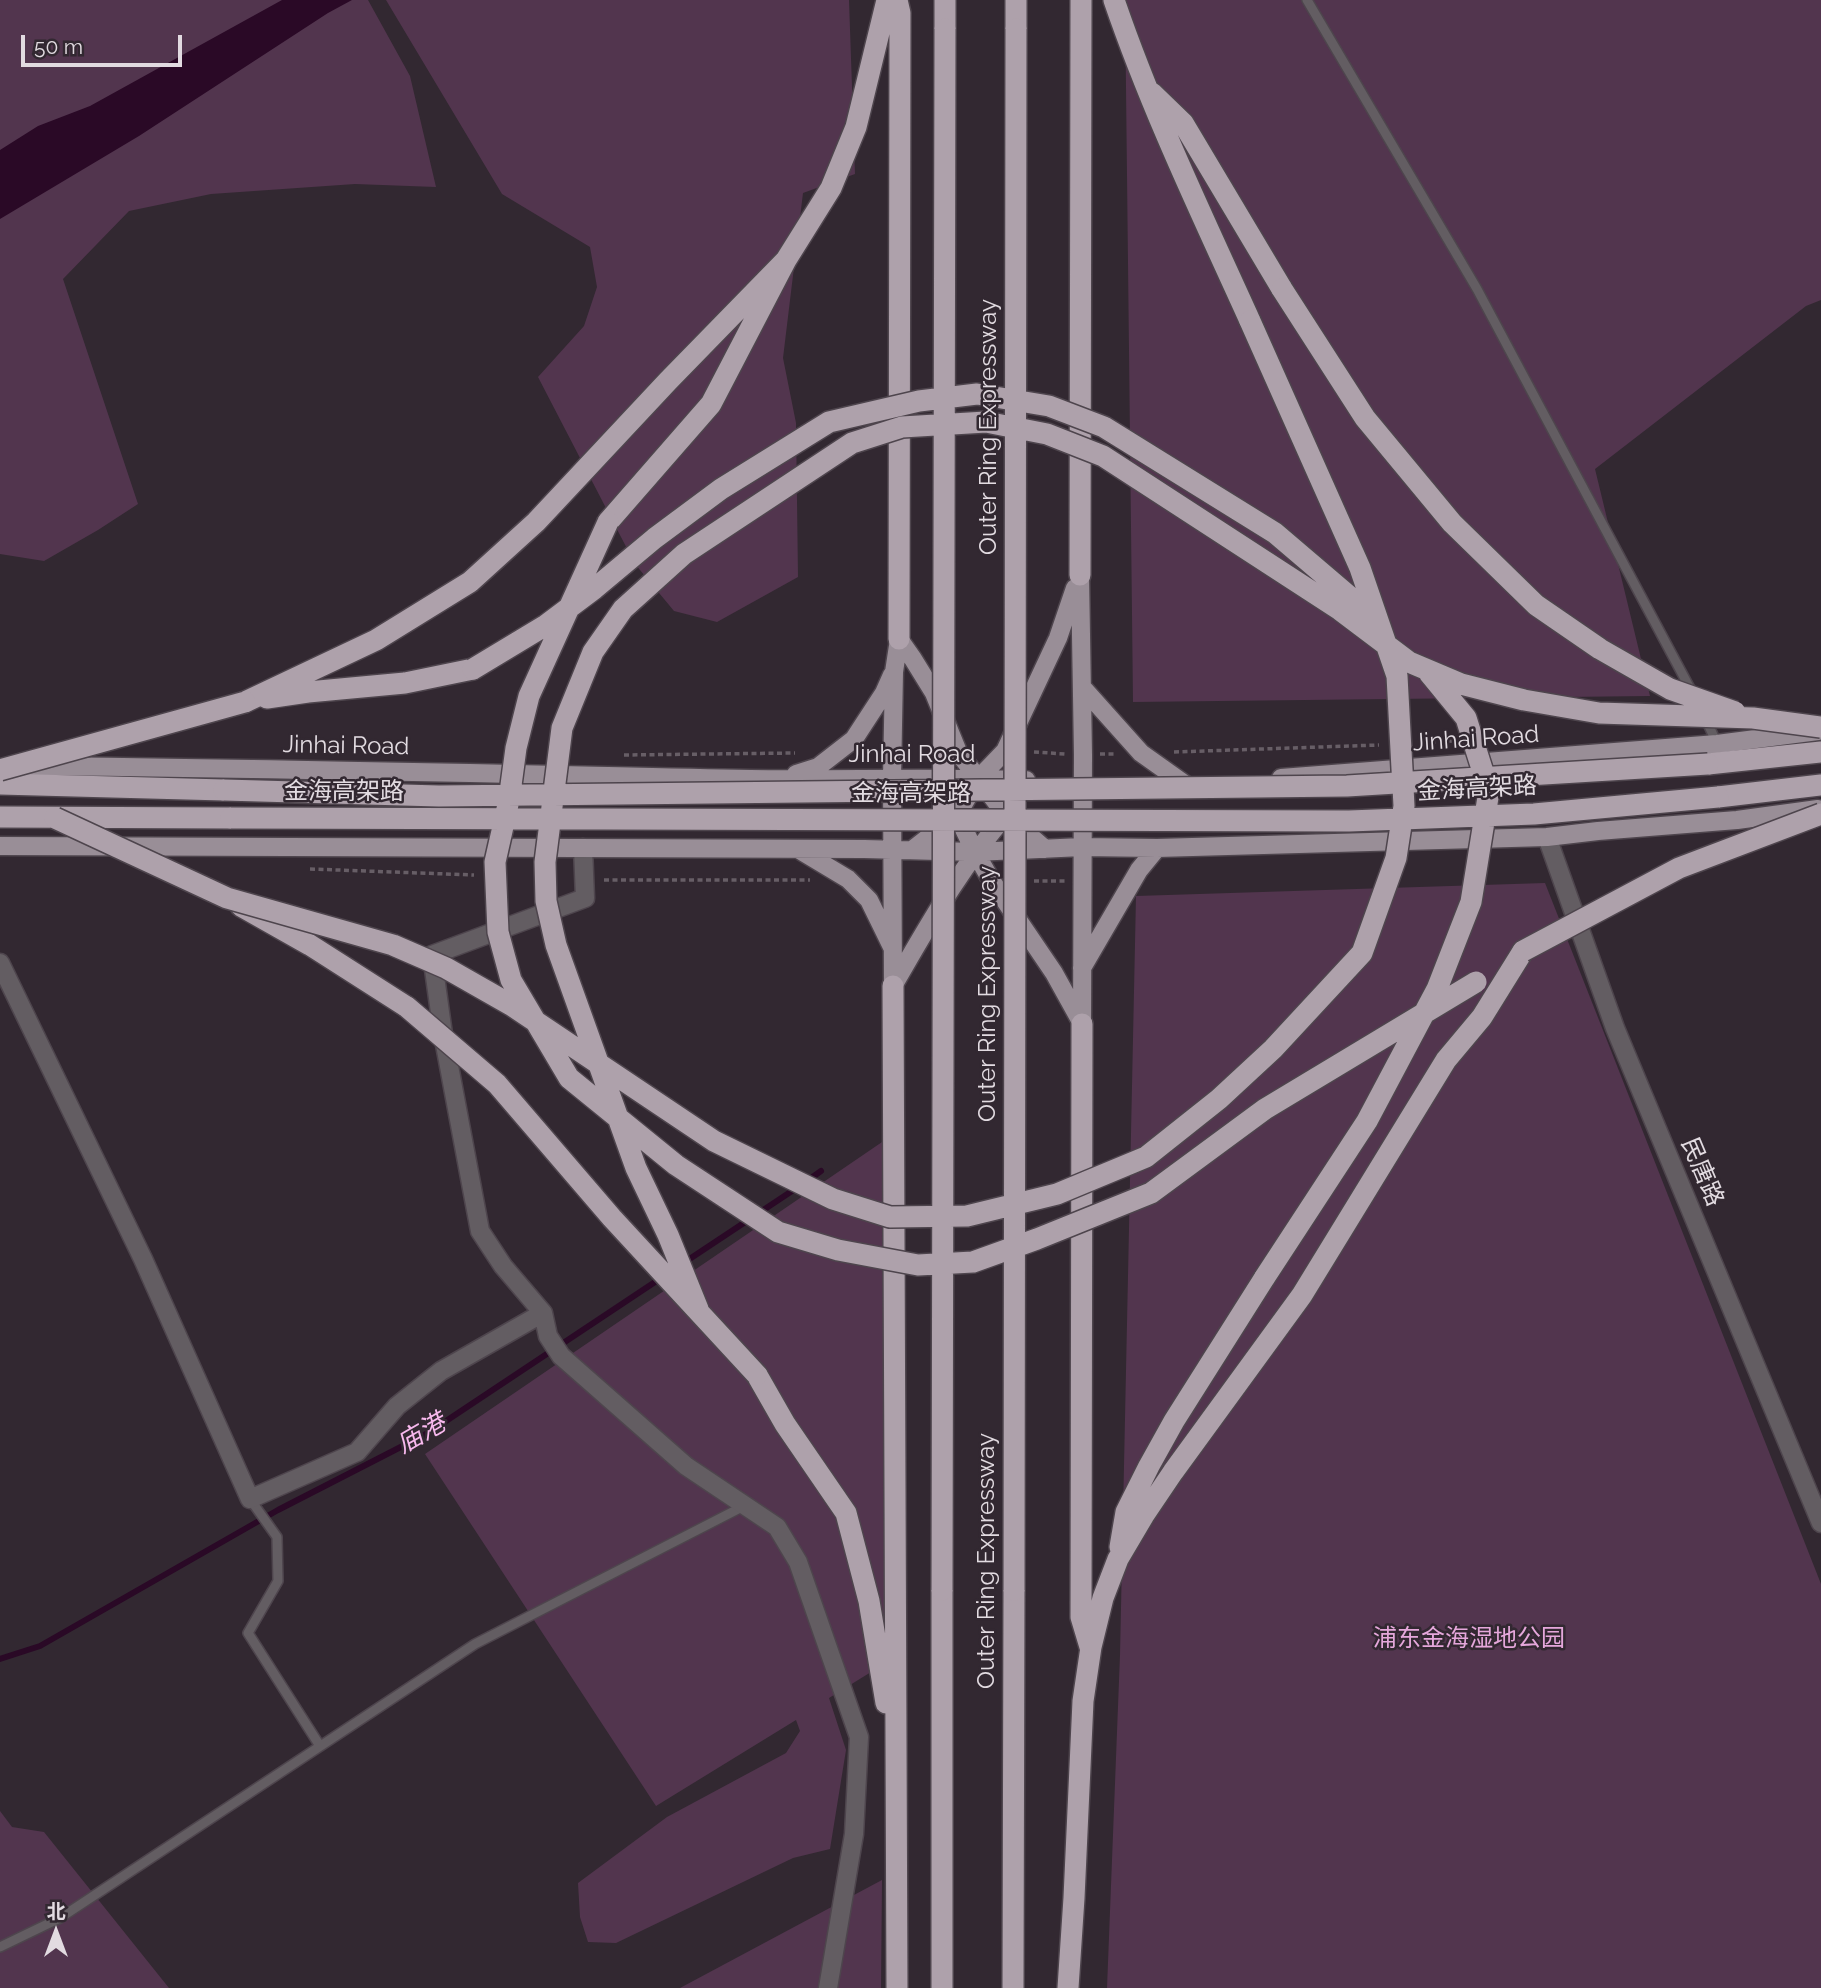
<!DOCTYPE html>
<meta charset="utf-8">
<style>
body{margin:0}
#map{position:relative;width:1821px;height:1988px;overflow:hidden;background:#322831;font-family:Raleway,"Noto Sans SC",sans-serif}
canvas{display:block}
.north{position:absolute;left:21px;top:1897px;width:70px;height:70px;-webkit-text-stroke:5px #322831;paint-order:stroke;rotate:0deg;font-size:19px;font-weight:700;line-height:28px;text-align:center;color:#e2dbe1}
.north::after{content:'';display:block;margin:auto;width:24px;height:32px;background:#e2dbe1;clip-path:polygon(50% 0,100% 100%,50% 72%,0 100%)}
.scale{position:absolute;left:21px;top:35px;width:161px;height:32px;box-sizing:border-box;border:4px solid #e2dbe1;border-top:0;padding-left:9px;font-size:21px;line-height:24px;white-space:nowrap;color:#e2dbe1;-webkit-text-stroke:5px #322831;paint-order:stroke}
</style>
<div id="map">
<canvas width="1821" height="1988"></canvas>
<div class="north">北</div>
<div class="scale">50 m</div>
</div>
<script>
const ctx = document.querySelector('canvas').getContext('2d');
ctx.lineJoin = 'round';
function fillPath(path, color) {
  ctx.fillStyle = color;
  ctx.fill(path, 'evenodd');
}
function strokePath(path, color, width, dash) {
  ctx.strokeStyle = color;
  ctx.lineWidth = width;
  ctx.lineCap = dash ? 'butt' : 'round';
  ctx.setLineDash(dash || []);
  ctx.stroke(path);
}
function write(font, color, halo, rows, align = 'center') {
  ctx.font = font + ' Raleway,"Noto Sans SC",sans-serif';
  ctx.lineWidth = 5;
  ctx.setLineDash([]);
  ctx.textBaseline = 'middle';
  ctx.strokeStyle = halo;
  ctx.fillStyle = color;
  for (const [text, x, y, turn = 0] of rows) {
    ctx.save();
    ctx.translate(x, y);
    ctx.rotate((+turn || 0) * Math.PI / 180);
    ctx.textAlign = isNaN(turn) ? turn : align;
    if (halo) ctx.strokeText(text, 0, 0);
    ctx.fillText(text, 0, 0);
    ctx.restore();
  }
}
fillPath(new Path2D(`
 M0,0H368L410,76L436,187L355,184L211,194L129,211L63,279L138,504L98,530L44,561L0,554Z
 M386,0H849L855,174L803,193L783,358L796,423L798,577L717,622L674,611L635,564L538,377L584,326L597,287L590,247L502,194Z
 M1125,0H1821V300L1806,306L1595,469L1650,696L1133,702Z
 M1545,883L1821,1584V1988H1107L1120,1655L1136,896Z
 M885,1140L884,1664L829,1698L846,1750L830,1849L793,1858L616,1943L588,1942L580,1917L578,1883L667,1817L786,1753L800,1731L796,1720L656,1806L425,1454Z
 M0,1811L12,1827L44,1832L169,1988H0Z
 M882,1880L881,1988H680Z`), '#52354e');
fillPath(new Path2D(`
 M282,0H352L328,13L139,136L0,219V150L38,126L90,106Z`), '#2a0926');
strokePath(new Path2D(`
 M807,1181L821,1171
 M685,1262L798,1187
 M0,1659L40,1646L278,1510L428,1433L661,1278`), '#2a0926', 6);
const lane = new Path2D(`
 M1307,0L1477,289L1692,692
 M1705,717L1717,744
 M250,1499L277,1537L278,1581L248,1633L320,1746
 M0,1947L60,1918L475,1644L744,1506`);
const street = new Path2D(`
 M1547,837L1615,1028L1821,1523
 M583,848L585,898L432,955L443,1034L480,1231L503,1266L543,1313L548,1336L561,1356L686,1466L777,1527L798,1562L859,1737L854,1834L828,1988
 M0,963L143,1259L250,1499L357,1452L397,1406L441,1371L543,1313`);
const primary = new Path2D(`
 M1080,575L1083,755L1082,1024
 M899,639L913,659L934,693L958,752L1006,815L1045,849
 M1082,687L1141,753L1186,785
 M29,766C269,768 510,774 750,779C842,780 934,777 1026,780
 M796,774L818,767L854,739L884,693L892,675
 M1281,778L1717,744L1818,731
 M953,811L957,815L975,852L991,880L1054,973L1080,1020
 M0,846L864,849L975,852L1082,847L1157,848L1547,837L1598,831L1737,820L1818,809
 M798,849L848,879L869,900L892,947
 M912,850L957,815L979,778L1005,751L1058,638L1075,588
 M1082,968L1139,870L1157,848
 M893,986L892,778L894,672L899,639
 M893,986C928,926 961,866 1007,814`);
const highway = new Path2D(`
 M897,0L900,13L899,639
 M1114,0C1152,111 1202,215 1250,321
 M945,29V0
 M1016,29V0
 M1152,93L1183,123L1282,289
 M608,522L711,404L786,260L831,188L856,127L887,0
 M1080,575L1081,0
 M267,698L308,692L405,683L473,669
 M245,702L376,640L470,582L536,522L668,381L786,260
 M1708,764L1821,752
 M0,784L224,790
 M1718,797L1821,785
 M0,817L231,818
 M241,906L310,945L407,1007
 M893,986L897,1988
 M1082,1024L1081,1617L1090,1647
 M757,1375L785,1424L846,1513L869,1601L886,1703
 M1120,1547L1126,1512L1149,1466L1174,1421L1265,1277
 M942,1988V1590
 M1013,1988L1014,1590
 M1068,1988L1074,1898L1083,1701L1091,1647L1103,1598L1118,1559L1144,1515L1173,1472L1302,1295L1446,1060L1482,1017L1523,951`);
strokePath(lane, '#4e454d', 12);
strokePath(street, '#4e454d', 21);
strokePath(primary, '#4e454d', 21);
strokePath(highway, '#4e454d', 24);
strokePath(new Path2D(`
 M1422,743L1453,741
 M1034,752L1065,754
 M1174,752L1379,745
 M1100,754H1117
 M624,755L795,753
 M310,869L474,875
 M604,880H810
 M1034,881H1065`), '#675e66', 3.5, [5, 3.5]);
strokePath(lane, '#635d62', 9);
strokePath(street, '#635d62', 18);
strokePath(primary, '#998e97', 18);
strokePath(highway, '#aea1ab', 21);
const highwayBridge = new Path2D(`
 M1282,289L1365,418L1452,523L1536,605L1600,649L1670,689L1735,712
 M608,522L529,696L516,748L509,800L495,862L498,932L511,980L569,1078L676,1165L778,1232L838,1250L918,1265L973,1262L1037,1239L1151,1193L1265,1109L1476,982
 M473,669L546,625L594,589L655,538L721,489L829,422L919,401L977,394L1049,406L1104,427L1275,533L1377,620
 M0,770L245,702
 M224,790L439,796L1347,786L1708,764
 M55,818L227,898L393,945L446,968L511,1005L714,1141L833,1199L890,1217L967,1216L1057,1194L1146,1157L1219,1099L1273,1049L1362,953L1396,858L1404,806L1397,676L1360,568L1250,321
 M231,818L1349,821L1534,814L1718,797
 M1523,951L1679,868L1821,814
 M407,1007L497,1084L612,1218L757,1375
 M1265,1277L1367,1121L1437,989L1471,902L1489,791L1466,718L1429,673
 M698,1309L668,1235L636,1168L556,945L546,901L545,862L562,728L593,652L623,609L684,554L852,443L902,427L986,422L1047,434L1103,456L1340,610L1409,662L1461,684L1524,700L1599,713L1753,718L1821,727
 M942,1590L945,29
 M1014,1590L1016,29`);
strokePath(highwayBridge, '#4e454d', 24, []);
strokePath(highwayBridge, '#aea1ab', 21);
write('24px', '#e2dbe1', '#322831', [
 ["Outer Ring Expressway",989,427,-90],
 ["Jinhai Road",1476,739,-4],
 ["Jinhai Road",346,746,1],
 ["Jinhai Road",912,755],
 ["金海高架路",1477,789,-3],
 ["金海高架路",344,792],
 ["金海高架路",911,794],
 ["Outer Ring Expressway",988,994,-90],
 ["民唐路",1702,1172,67],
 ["Outer Ring Expressway",987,1561,-90]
]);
write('24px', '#e5a7db', '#322831', [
 ["浦东金海湿地公园",1469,1639]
]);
write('italic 26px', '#f7b8ed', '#322831', [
 ["庙港",421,1434,-30]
]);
</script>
